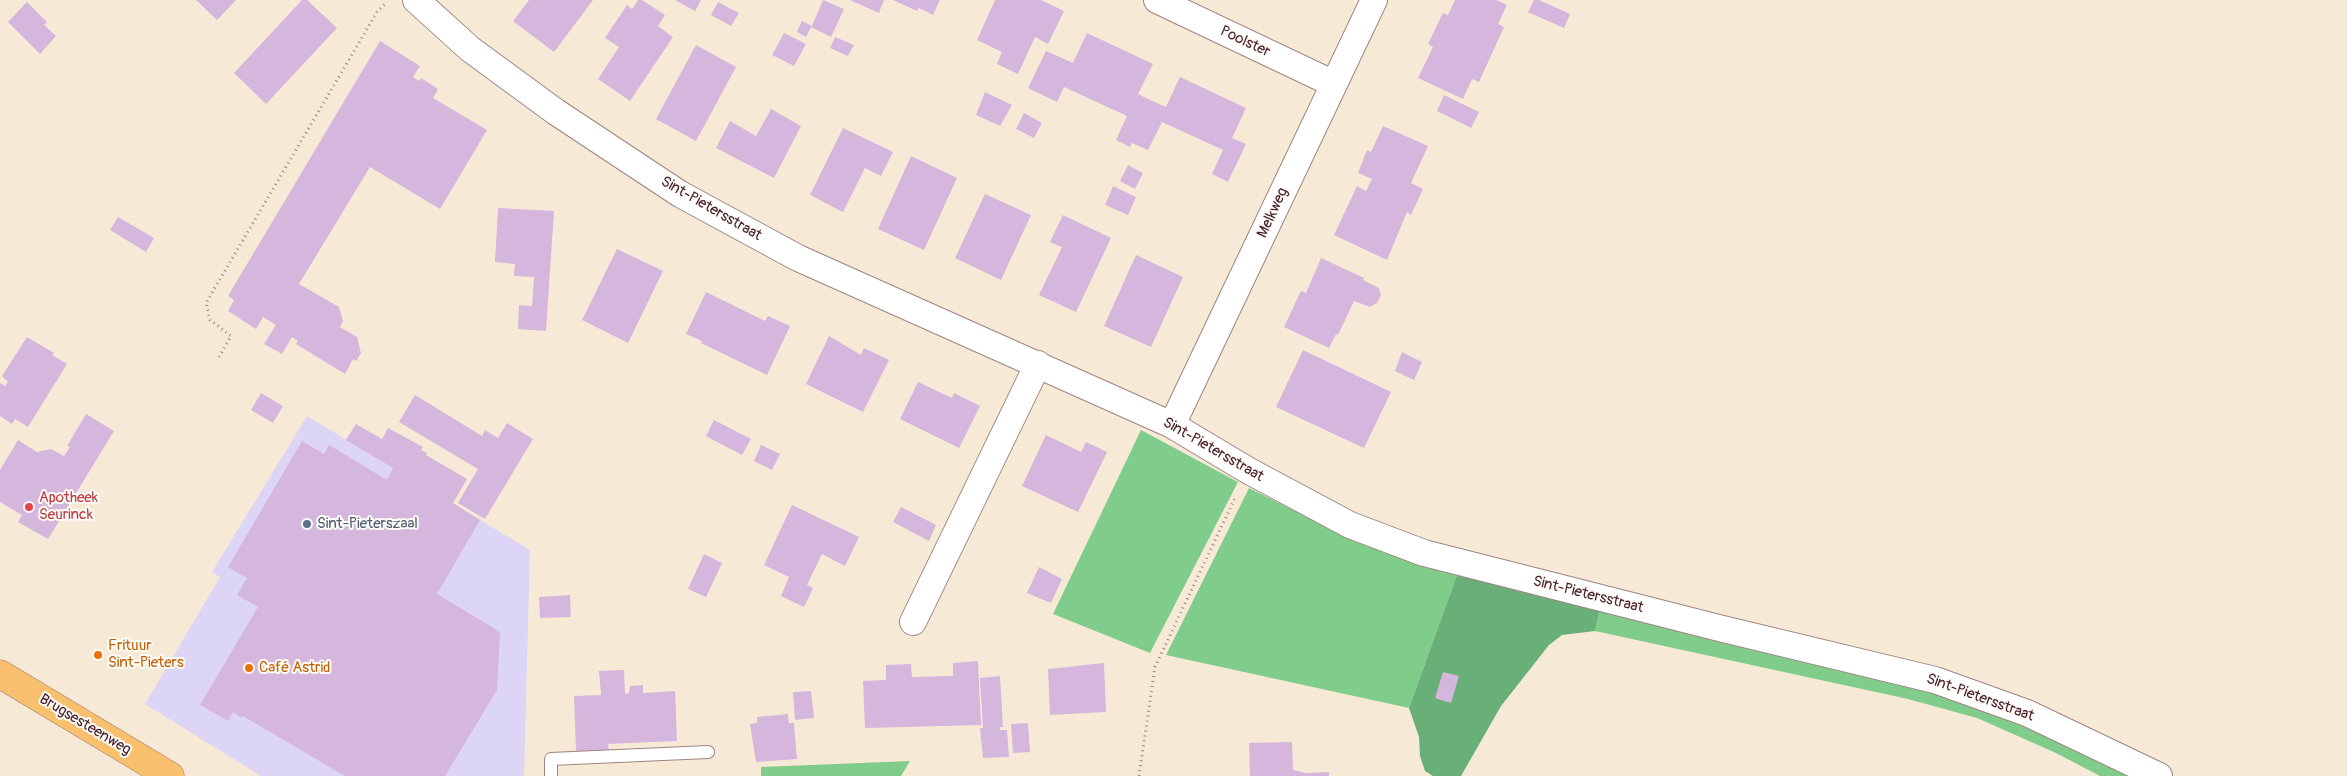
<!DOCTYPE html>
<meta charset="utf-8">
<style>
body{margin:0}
canvas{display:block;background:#f6ead6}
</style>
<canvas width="2347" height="776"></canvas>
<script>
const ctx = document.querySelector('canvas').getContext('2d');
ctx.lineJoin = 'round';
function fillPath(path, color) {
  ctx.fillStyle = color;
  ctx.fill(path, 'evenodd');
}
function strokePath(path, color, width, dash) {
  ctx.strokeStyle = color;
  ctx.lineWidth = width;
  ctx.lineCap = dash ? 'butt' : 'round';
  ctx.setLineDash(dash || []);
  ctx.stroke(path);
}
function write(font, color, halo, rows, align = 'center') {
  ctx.font = font + ' Pangolin,sans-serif';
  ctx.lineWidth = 4;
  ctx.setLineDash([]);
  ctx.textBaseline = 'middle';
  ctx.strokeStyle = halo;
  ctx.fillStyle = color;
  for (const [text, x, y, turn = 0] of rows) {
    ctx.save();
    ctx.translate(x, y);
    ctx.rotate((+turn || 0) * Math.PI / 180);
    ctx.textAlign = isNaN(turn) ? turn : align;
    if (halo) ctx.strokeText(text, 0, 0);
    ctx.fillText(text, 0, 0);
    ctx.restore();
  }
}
fillPath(new Path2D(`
 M307,416L530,550L524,776H261L145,704L220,577L212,572Z`), '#ddd5f6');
fillPath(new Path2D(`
 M1141,430L1238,482L1150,653L1053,614Z
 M1249,488L1341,534L1458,572L1409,708L1166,655Z
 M1600,608L1977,702L2141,776H2100L2056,753L1977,718L1908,699L1595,631Z
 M910,761L901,776H761V767Z`), '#80cd8b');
fillPath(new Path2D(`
 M1458,572L1600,608L1595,631L1562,635L1549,645L1501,706L1461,776H1433L1425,771L1420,756L1419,737L1409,708Z`), '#68b077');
fillPath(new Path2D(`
 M196,0H236L217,20Z
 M302,0H307L337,28L266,104L234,73Z
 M529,0H593L554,52L513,21Z
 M638,0H642L665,15L658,26L673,37L630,101L598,79L619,47L605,38L627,5L632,9Z
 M675,0H701L695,11Z
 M823,0L844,9L831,37L811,27L806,37L797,32L802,21L812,26Z
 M850,0H884L879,13Z
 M893,0H940L933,15L919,8L917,11Z
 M995,0H1041L1064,11L1048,44L1035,37L1018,74L997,64L1002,52L977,40Z
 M1455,0H1496L1507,5L1498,24L1504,27L1479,82L1472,79L1463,99L1418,78L1433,47L1428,44L1443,13L1448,15Z
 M1534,0H1539L1570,14L1564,28L1528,12Z
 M27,2L47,22L44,25L56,36L40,54L8,22Z
 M718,2L739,13L731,26L711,15Z
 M784,33L806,44L794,66L772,55Z
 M1087,33L1153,64L1138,94L1152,101L1166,107L1180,77L1246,108L1232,138L1246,144L1228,182L1212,174L1223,150L1162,122L1148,150L1132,143L1130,147L1116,140L1127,116L1064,87L1057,102L1028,88L1046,51L1073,63Z
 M835,37L854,45L848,56L830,48Z
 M380,41L420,66L413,77L419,81L421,78L438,89L433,98L487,130L440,209L370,167L299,284L339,307L343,321L340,327L357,337L361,353L356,361L353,359L345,374L296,344L298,341L292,337L282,354L264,344L276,325L263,317L256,329L228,311L234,300L228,296Z
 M696,45L736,67L696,141L656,119Z
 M985,92L1012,105L1000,126L976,115Z
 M1444,95L1479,112L1471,128L1437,111Z
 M771,109L801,126L774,178L716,148L730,121L756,136Z
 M1024,113L1042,123L1034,138L1016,129Z
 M1383,126L1428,146L1411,183L1423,189L1411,215L1407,212L1387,260L1334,235L1357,186L1366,191L1372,179L1358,173L1367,150L1371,152Z
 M843,128L893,152L881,176L865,168L843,212L810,195Z
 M911,156L957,178L924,250L878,229Z
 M1128,165L1143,173L1135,189L1120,181Z
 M1113,186L1136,197L1128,215L1105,205Z
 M985,194L1031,215L1001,280L955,258Z
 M498,208L554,211L546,331L518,329L519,305L532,306L534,277L514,276L515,264L495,262Z
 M1063,215L1111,238L1076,312L1039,295L1062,247L1050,242Z
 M118,217L154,238L146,252L110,230Z
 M617,249L663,271L628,343L582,320Z
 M1136,255L1183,277L1151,347L1104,326Z
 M1321,258L1364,278L1363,280L1379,288L1381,295L1377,303L1370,307L1354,301L1338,335L1336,334L1329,348L1284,327L1301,291L1306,293Z
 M706,292L765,321L768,316L790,326L767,375L701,343L702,341L686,334Z
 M829,336L861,355L864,348L889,360L863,412L806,384Z
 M27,337L54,353L52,355L67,364L28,427L15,419L12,424L0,416V383L5,386L8,382L2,376Z
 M1303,350L1391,392L1364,448L1276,407Z
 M1402,352L1422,362L1414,380L1395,371Z
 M918,382L952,398L954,393L980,406L959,448L900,419Z
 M261,393L283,406L273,423L251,410Z
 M415,395L482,436L485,430L498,438L507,423L533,439L485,519L458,503L478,469L399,422Z
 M86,414L114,431L48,539L18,522L22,515L0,502V470L18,440L37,452L51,449L64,456L70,447L67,446Z
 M714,420L751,439L742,455L706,436Z
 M356,424L382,439L388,428L423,447L421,450L427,453L426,455L467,479L453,503L480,520L437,594L500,632L497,690L445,776H345L243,716L242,718L233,712L228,721L200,705L258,607L237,595L247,578L228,567L302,441L324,454L329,445L387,480L393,468L346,440Z
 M1046,435L1081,452L1086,442L1107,452L1078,512L1022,486Z
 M761,445L780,454L772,470L754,461Z
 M792,505L859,537L845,566L822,554L807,585L813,588L804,607L781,596L789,577L764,565Z
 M901,507L936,525L929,541L893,522Z
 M704,554L722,563L706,597L688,589Z
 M1039,567L1062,579L1051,603L1027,593Z
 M570,595L571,617L540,618L539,597Z
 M978,661L981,725L865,728L863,681L886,680V665L911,664L912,677L953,676V663Z
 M1104,663L1106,712L1050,715L1048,669Z
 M624,670L625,694L629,693L630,686L643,685V693L675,691L677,741L608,744L609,750L576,752L574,696L601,695L599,671Z
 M1443,672L1459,676L1451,703L1435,698Z
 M1000,676L1003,727H1000V730H1007L1009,757L983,758L980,728H983L980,678Z
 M811,691L814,718L795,720L793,692Z
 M788,714L789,723H794L797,759L756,762L750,724L757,723V717Z
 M1028,723L1030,752L1013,753L1011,724Z
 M1292,742L1293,770L1306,773L1329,772V776H1250L1249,743Z`), '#d5b6dd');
const service = new Path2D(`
 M551,776V759L708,752`);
const minor = new Path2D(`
 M416,0L470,49L556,112L680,194L798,258L1172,425L1249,471L1350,525L1424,553L1723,629L1935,680L2027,713L2159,776
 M1157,0L1334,84
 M1172,425L1374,0
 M913,622L1038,364`);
const primary = new Path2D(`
 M0,674L170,776`);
strokePath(service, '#a08480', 14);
strokePath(minor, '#a08480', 28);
strokePath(primary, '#a08480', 29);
strokePath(new Path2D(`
 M219,357L231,336L210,320L206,303L377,12L385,4
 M1139,776L1155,667L1235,498`), '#a08480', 3, [1, 4]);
strokePath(service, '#fff', 12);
strokePath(minor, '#fff', 26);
strokePath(primary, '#f8bf6c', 28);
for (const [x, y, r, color] of [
 [29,507,5,"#e0444e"],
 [307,524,5,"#5c6f8a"],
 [98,655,5,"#e8710a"],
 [249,668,5,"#e8710a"]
]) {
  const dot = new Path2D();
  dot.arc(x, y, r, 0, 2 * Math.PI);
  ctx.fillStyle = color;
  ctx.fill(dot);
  strokePath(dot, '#fdfcf7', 2);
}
write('15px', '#4a1f2b', '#fdfcf7', [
 ["Poolster",1245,42,25],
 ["Sint-Pietersstraat",711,209,30],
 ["Melkweg",1273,213,-65],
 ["Sint-Pietersstraat",1213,450,30],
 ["Sint-Pietersstraat",1588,595,14],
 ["Sint-Pietersstraat",1980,698,20],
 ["Brugsesteenweg",85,725,31]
]);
write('15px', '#be3a42', '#fdfcf7', [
 ["Apotheek",39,498],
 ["Seurinck",39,515]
], 'left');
write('15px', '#4e5e75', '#fdfcf7', [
 ["Sint-Pieterszaal",317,524]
], 'left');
write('15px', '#c56008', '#fdfcf7', [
 ["Frituur",108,646],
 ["Sint-Pieters",108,663],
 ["Café Astrid",259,668]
], 'left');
</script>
